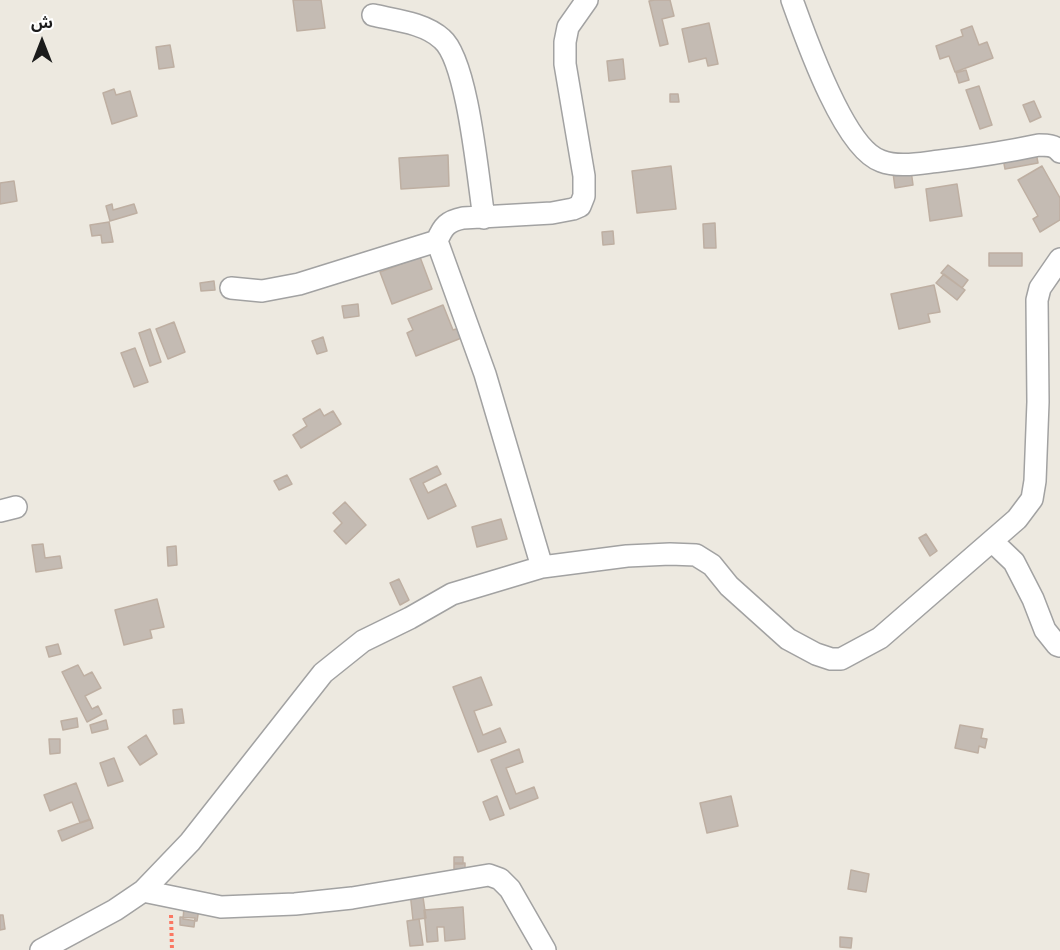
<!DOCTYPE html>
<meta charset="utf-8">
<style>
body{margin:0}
#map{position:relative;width:1060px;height:950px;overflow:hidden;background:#ede9e0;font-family:"Sofia Sans Condensed","Noto Sans Arabic",sans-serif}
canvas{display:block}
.north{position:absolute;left:12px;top:12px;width:60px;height:60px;-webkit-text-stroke:4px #fff;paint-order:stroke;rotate:0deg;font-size:16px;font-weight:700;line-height:24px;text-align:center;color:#1b1b1b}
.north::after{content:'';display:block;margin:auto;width:21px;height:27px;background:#1b1b1b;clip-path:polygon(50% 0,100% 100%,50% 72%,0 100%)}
</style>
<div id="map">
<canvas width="1060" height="950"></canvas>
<div class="north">ش</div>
</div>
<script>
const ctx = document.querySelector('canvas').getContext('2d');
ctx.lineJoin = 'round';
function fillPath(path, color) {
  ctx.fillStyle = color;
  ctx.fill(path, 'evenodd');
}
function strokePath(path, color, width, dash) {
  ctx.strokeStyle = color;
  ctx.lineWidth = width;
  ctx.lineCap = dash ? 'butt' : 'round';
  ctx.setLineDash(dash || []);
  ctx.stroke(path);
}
const building = new Path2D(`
 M293,0H321L325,28L297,31Z
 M655,0H670L674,16L662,19L668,44L660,46L649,1Z
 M709,23L718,64L708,66L706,58L689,62L682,29Z
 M972,26L979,45L987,42L993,58L955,72L949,56L940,59L936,46L963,36L961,30Z
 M170,45L174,67L159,69L156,47Z
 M623,59L625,79L609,81L607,61Z
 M966,70L969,80L959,83L956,73Z
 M979,86L992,125L980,129L966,90Z
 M114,89L116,95L130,91L137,116L112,124L103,93Z
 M670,94H678L679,102H670Z
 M1034,101L1041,117L1030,122L1023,105Z
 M1035,147L1038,163L1005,169L1002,153Z
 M448,155L449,186L401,189L399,158Z
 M671,166L676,209L637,213L632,171Z
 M1042,166L1060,198V220L1040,232L1033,219L1038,216L1018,180Z
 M911,170L913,185L895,188L893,173Z
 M14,181L17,201L0,204V183Z
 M957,184L962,216L930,221L926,189Z
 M112,204L113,210L134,204L137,213L110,221L106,206Z
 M109,222L113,242L102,243L101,235L92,236L90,225Z
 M715,223L716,248H704L703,224Z
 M613,231L614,244L603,245L602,232Z
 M989,253H1022V266H989Z
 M420,257L432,289L392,304L380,272Z
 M948,265L968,280L962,288L941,273Z
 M944,274L965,290L957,300L936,283Z
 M214,281L215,290L201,291L200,283Z
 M934,285L940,312L928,314L930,322L899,329L891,294Z
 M358,304L359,316L344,318L342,306Z
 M443,305L453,330L465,326L469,335L416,356L407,333L413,330L408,319Z
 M174,322L185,352L168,359L156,329Z
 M150,329L161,362L150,366L139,333Z
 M323,337L327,351L317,354L312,341Z
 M135,348L148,382L134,387L121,353Z
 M320,409L324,416L333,411L341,424L301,448L293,435L307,426L303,419Z
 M437,466L441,474L423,483L428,493L446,484L456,506L428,519L410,479Z
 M287,475L292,484L279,490L274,481Z
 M345,502L366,525L346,544L334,531L342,523L333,513Z
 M501,519L507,539L477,547L472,527Z
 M926,534L937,551L930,556L919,538Z
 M43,544L45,558L60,556L62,568L36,572L32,545Z
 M176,546L177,565L168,566L167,547Z
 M399,579L409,600L400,605L390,583Z
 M157,599L164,627L150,630L152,638L124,645L115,610Z
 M58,644L61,654L49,657L46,647Z
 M78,665L84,676L92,672L101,688L85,696L92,709L98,706L102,714L87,722L62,672Z
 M481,677L492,705L474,711L483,735L500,728L506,742L478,752L453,687Z
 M182,709L184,723L174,724L173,710Z
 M77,718L78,727L63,730L61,721Z
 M106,720L108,729L92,733L90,725Z
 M960,725L983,729L981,738L987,739L985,748L979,746L978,753L955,748Z
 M146,735L157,754L140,765L128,747Z
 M49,739H60V753L50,754Z
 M519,749L523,762L506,768L516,794L534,787L538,798L510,809L491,760Z
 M114,758L123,781L108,786L100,763Z
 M76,783L90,820L80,823L72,802L50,811L44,795Z
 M497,796L504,815L490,820L483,802Z
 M731,796L738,826L707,833L700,803Z
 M90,819L93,828L62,841L58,831Z
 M454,857H463V864H454Z
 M454,863H465V870H454Z
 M851,870L869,874L866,892L848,889Z
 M422,890L426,918L413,920L410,892Z
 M463,907L465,939L445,941L444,927H437L438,941L427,942L424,910Z
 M184,908L199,909L197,921L183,919Z
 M0,915H3L5,929L0,930Z
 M180,917L195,918L194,927L180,925Z
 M419,919L423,945L410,946L407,921Z
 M840,937L852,938L851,948L840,947Z`);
fillPath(building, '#c4bbb3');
strokePath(building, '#beafa2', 1.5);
const minor = new Path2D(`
 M792,0C805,36 844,149 881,161C899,168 921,163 940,161C973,157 1006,152 1039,145C1047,145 1055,145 1060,152
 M373,15C395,20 425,23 442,39C468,61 478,180 484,218
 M231,288L262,291L299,284L437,241
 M0,511L16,507
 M992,541L1014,562L1033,599L1045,630L1057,645L1060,646
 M542,567L485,374L437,241C443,226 448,221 463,218L552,213L573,209L580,206L584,196V176L565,64V42L568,27L587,0
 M143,891L221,907L295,904L352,898L489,875L500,879L510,889L545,950
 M41,950L115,910L143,891L190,842L323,673L363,641L410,618L452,594L542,567L627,556L670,554L696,555L712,565L729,586L788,639L816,654L831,659H841L880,638L1017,519L1032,499L1035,481L1038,402L1037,300L1040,288L1060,259`);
strokePath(minor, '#a2a2a2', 24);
strokePath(new Path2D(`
 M171,915L172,950`), '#fb7762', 4, [3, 3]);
strokePath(minor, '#fff', 21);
</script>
